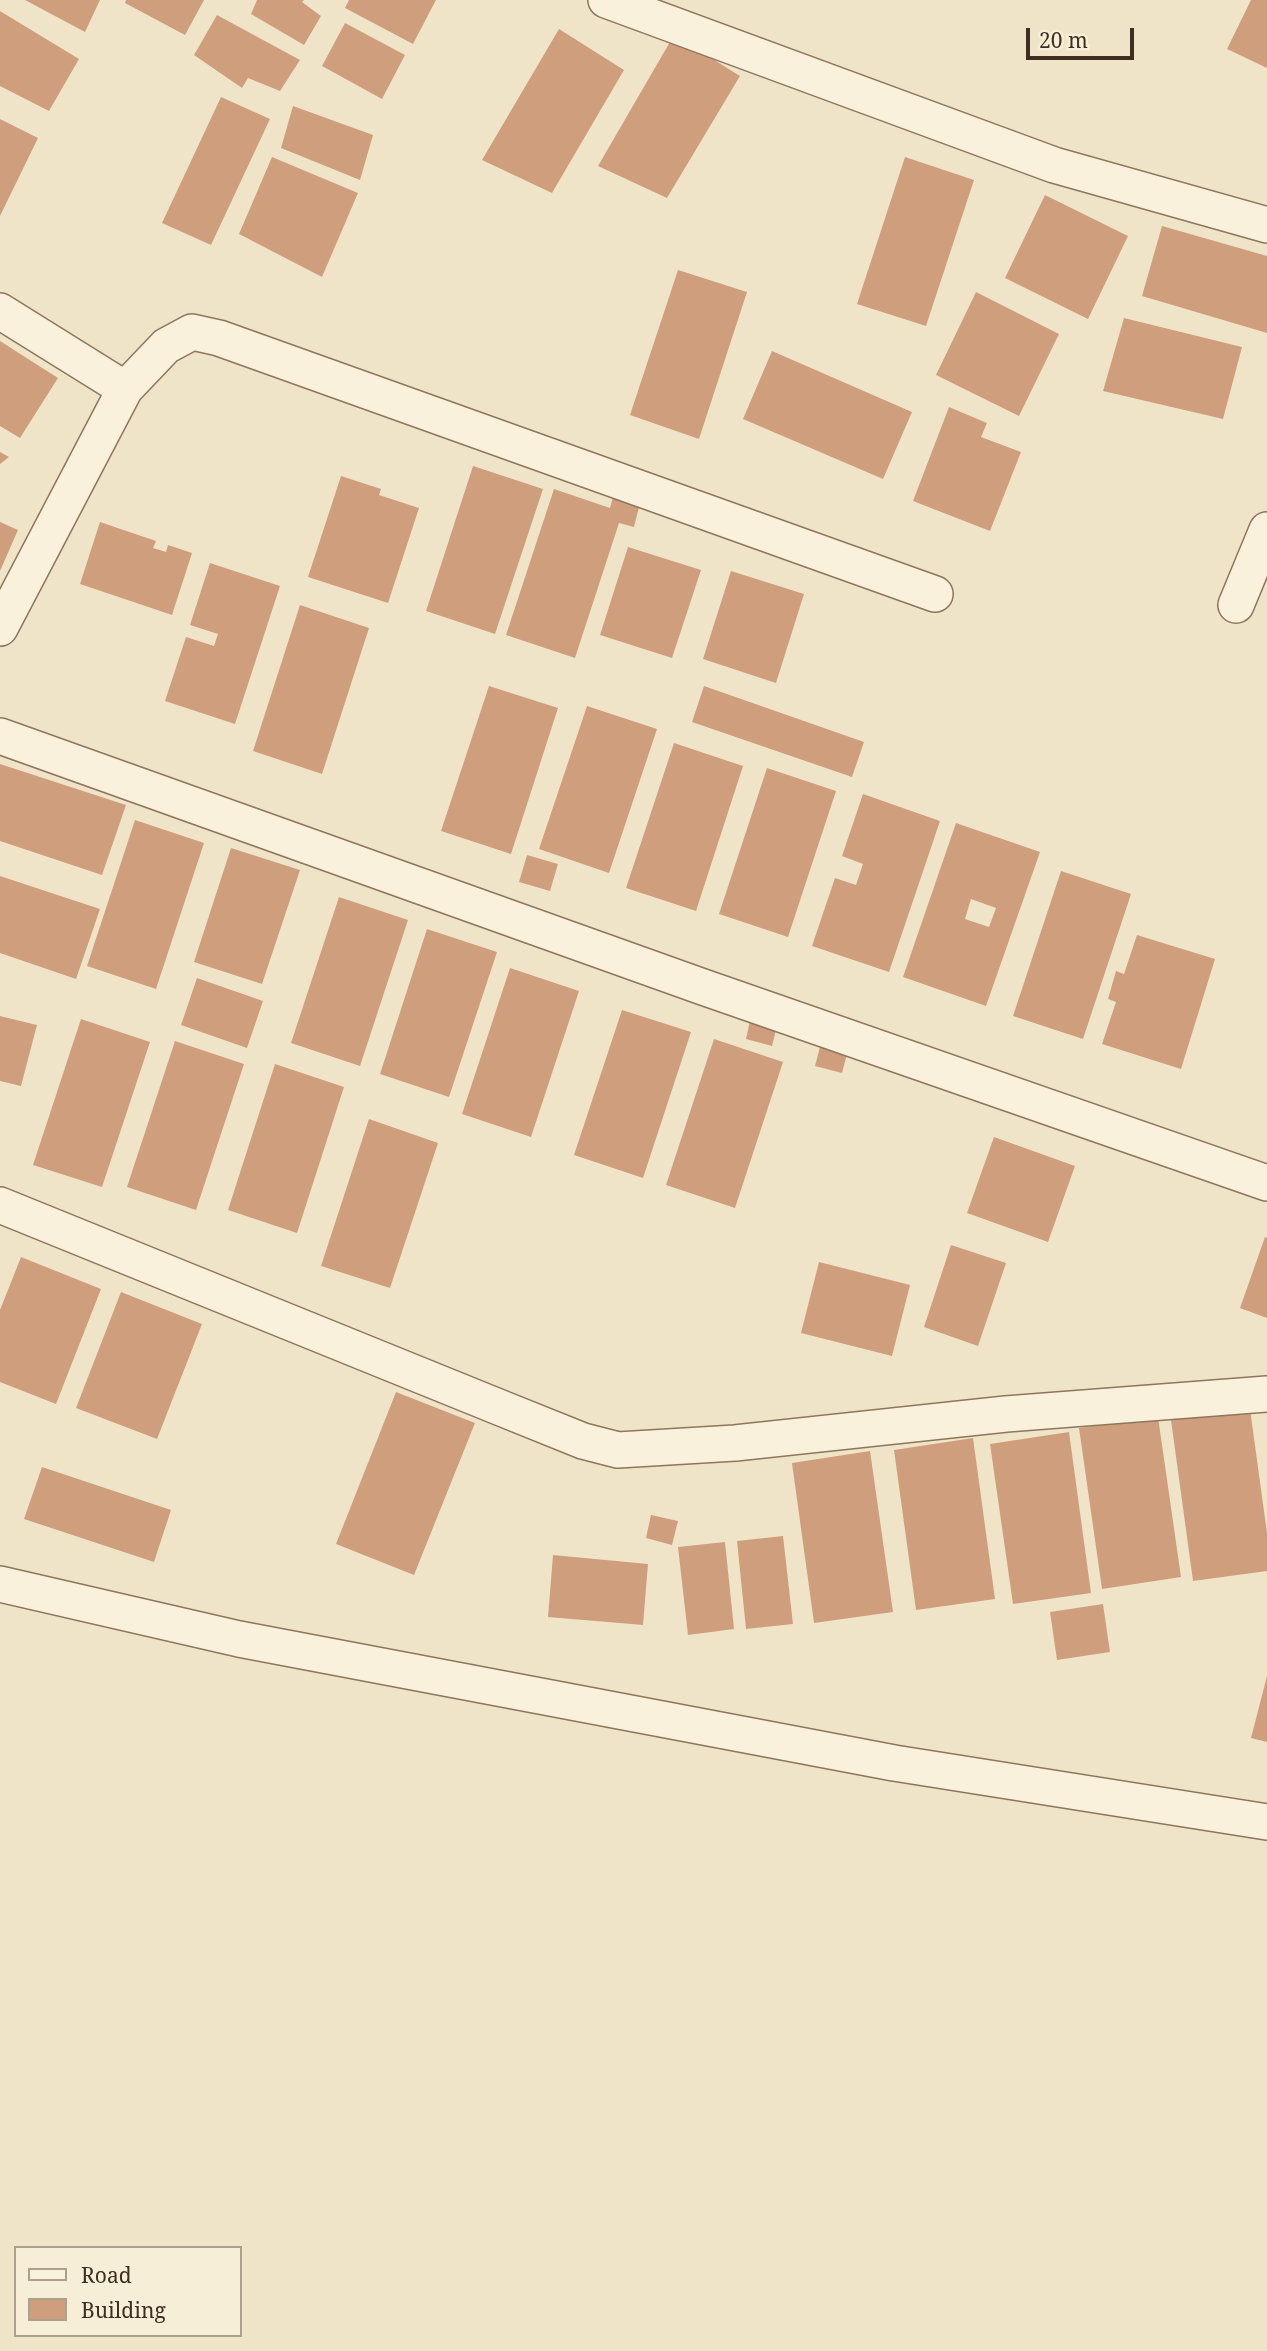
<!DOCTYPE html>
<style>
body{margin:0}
#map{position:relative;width:1267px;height:2351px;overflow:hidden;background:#f0e4c8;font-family:"Noto Serif",serif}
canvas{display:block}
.legend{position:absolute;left:14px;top:2246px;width:228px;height:91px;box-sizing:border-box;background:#f7eed8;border:2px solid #ada18e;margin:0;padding:9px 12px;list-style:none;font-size:21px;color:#3d2e20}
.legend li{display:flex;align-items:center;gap:14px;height:35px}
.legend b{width:35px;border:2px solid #ada18e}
.scale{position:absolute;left:1026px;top:28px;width:108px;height:32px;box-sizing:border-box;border:4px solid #3d2e20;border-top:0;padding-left:9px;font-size:21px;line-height:24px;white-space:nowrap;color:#3d2e20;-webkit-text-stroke:5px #f7eed8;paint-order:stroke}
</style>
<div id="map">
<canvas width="1267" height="2351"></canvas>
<ul class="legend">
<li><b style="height:9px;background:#faf1dc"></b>Road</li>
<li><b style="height:19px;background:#cf9f7d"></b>Building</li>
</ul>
<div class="scale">20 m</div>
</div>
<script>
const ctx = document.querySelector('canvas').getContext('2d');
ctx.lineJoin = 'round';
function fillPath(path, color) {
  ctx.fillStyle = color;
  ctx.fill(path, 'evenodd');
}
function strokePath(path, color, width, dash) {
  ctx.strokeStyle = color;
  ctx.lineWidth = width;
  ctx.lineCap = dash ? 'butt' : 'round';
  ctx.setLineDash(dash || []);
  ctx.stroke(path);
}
fillPath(new Path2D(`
 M25,0H100L85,32Z
 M126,0H204L185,35L125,3Z
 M257,0H304L302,2L321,16L304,45L251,14Z
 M349,0H436L413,44L345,8Z
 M1251,0H1267V68L1227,49Z
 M0,11L79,59L49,111L0,86Z
 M217,15L300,60L280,91L248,78L242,88L194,55Z
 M345,23L405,55L382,99L322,66Z
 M559,29L624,70L552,193L482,160Z
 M674,35L740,76L667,198L598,166Z
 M221,97L270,119L211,245L162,223Z
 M293,106L373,135L360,180L281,148Z
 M0,119L38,138L0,216Z
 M272,157L358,193L322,277L239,234Z
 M905,157L974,180L926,326L857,304Z
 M1045,195L1128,236L1088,319L1005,278Z
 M1162,226L1267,256V333L1142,296Z
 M678,270L747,292L699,439L630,415Z
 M976,292L1059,334L1019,416L936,375Z
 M1124,318L1242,347L1223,419L1103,391Z
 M0,341L58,378L20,438L0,426Z
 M772,351L912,412L883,479L743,419Z
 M949,407L987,423L981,437L1021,452L990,531L913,501Z
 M0,452L9,457L0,464Z
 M473,466L543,489L495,634L426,611Z
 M341,476L381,489L379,495L419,508L388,603L308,577Z
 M554,489L610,508L613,497L640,503L634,527L619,523L575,658L506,635Z
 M0,522L18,530L0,571Z
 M100,522L156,541L153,548L166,552L168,545L192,553L172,615L80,584Z
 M628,547L701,570L672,658L600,635Z
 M210,563L280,586L235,724L165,701L186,637L214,646L218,634L190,625Z
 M731,571L804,594L776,683L703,659Z
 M300,605L369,628L322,774L253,751Z
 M489,686L558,708L511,854L441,831Z
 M704,686L864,742L852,777L692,722Z
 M587,706L657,729L609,873L539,849Z
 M674,743L743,766L696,911L626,888Z
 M0,764L126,805L102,875L0,841Z
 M767,768L836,791L788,937L719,914Z
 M863,794L940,821L889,972L812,946L835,878L856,885L863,864L842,856Z
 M135,820L204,843L156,989L87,966Z
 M956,823L1040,852L986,1006L903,977ZM971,899L996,908L989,927L965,919Z
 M231,848L300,870L262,984L194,962Z
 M527,855L558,864L550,891L519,882Z
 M1061,871L1131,894L1083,1039L1013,1016Z
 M0,876L100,909L76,979L0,953Z
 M339,897L408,920L360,1066L291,1043Z
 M427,929L497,952L449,1097L380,1074Z
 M1137,935L1215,959L1181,1069L1102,1044L1116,1002L1108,999L1116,971L1124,974Z
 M510,968L579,991L531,1137L462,1114Z
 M197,978L263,1001L247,1048L181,1025Z
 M622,1010L691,1032L643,1178L574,1155Z
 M0,1016L37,1025L21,1086L0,1081Z
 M751,1016L778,1022L772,1046L746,1039Z
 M81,1019L150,1042L102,1187L33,1165Z
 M714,1039L783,1062L735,1208L666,1185Z
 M175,1041L244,1064L196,1210L127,1187Z
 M821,1043L848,1050L842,1073L815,1066Z
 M275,1064L344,1087L297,1233L228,1210Z
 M369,1119L438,1143L390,1288L321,1266Z
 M994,1137L1075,1166L1048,1242L967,1213Z
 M1265,1237L1267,1238V1318L1240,1308Z
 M951,1245L1006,1263L978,1346L924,1327Z
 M21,1257L101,1289L56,1404L0,1382V1310Z
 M819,1262L910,1285L892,1356L801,1333Z
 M121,1292L202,1324L157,1439L76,1408Z
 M396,1392L475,1423L414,1575L336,1544Z
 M1250,1409L1267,1533V1571L1193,1581L1171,1420Z
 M1158,1417L1181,1577L1102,1589L1079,1428Z
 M1069,1432L1091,1593L1013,1604L990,1444Z
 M973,1438L995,1599L916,1610L894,1450Z
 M870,1451L893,1612L814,1623L792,1463Z
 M42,1467L171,1510L154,1562L24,1519Z
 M651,1515L678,1521L672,1545L646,1538Z
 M783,1536L793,1624L746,1629L737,1541Z
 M725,1542L734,1629L688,1635L678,1547Z
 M553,1555L648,1564L643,1625L548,1617Z
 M1103,1604L1110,1652L1057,1660L1050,1612Z
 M1267,1676V1742L1251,1738Z`), '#cf9f7d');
const minor = new Path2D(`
 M606,0L1054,165L1267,225
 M0,311L125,389
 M1236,605L1267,530
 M0,628L125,389L166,346L192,332L219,338L935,594
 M0,736L703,987L1267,1183
 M0,1205L501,1408L583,1441L618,1450L735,1443L1006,1414L1267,1394
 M0,1584L239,1639L894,1763L1267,1822`);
strokePath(minor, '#8d765c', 38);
strokePath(minor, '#faf1dc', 35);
</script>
